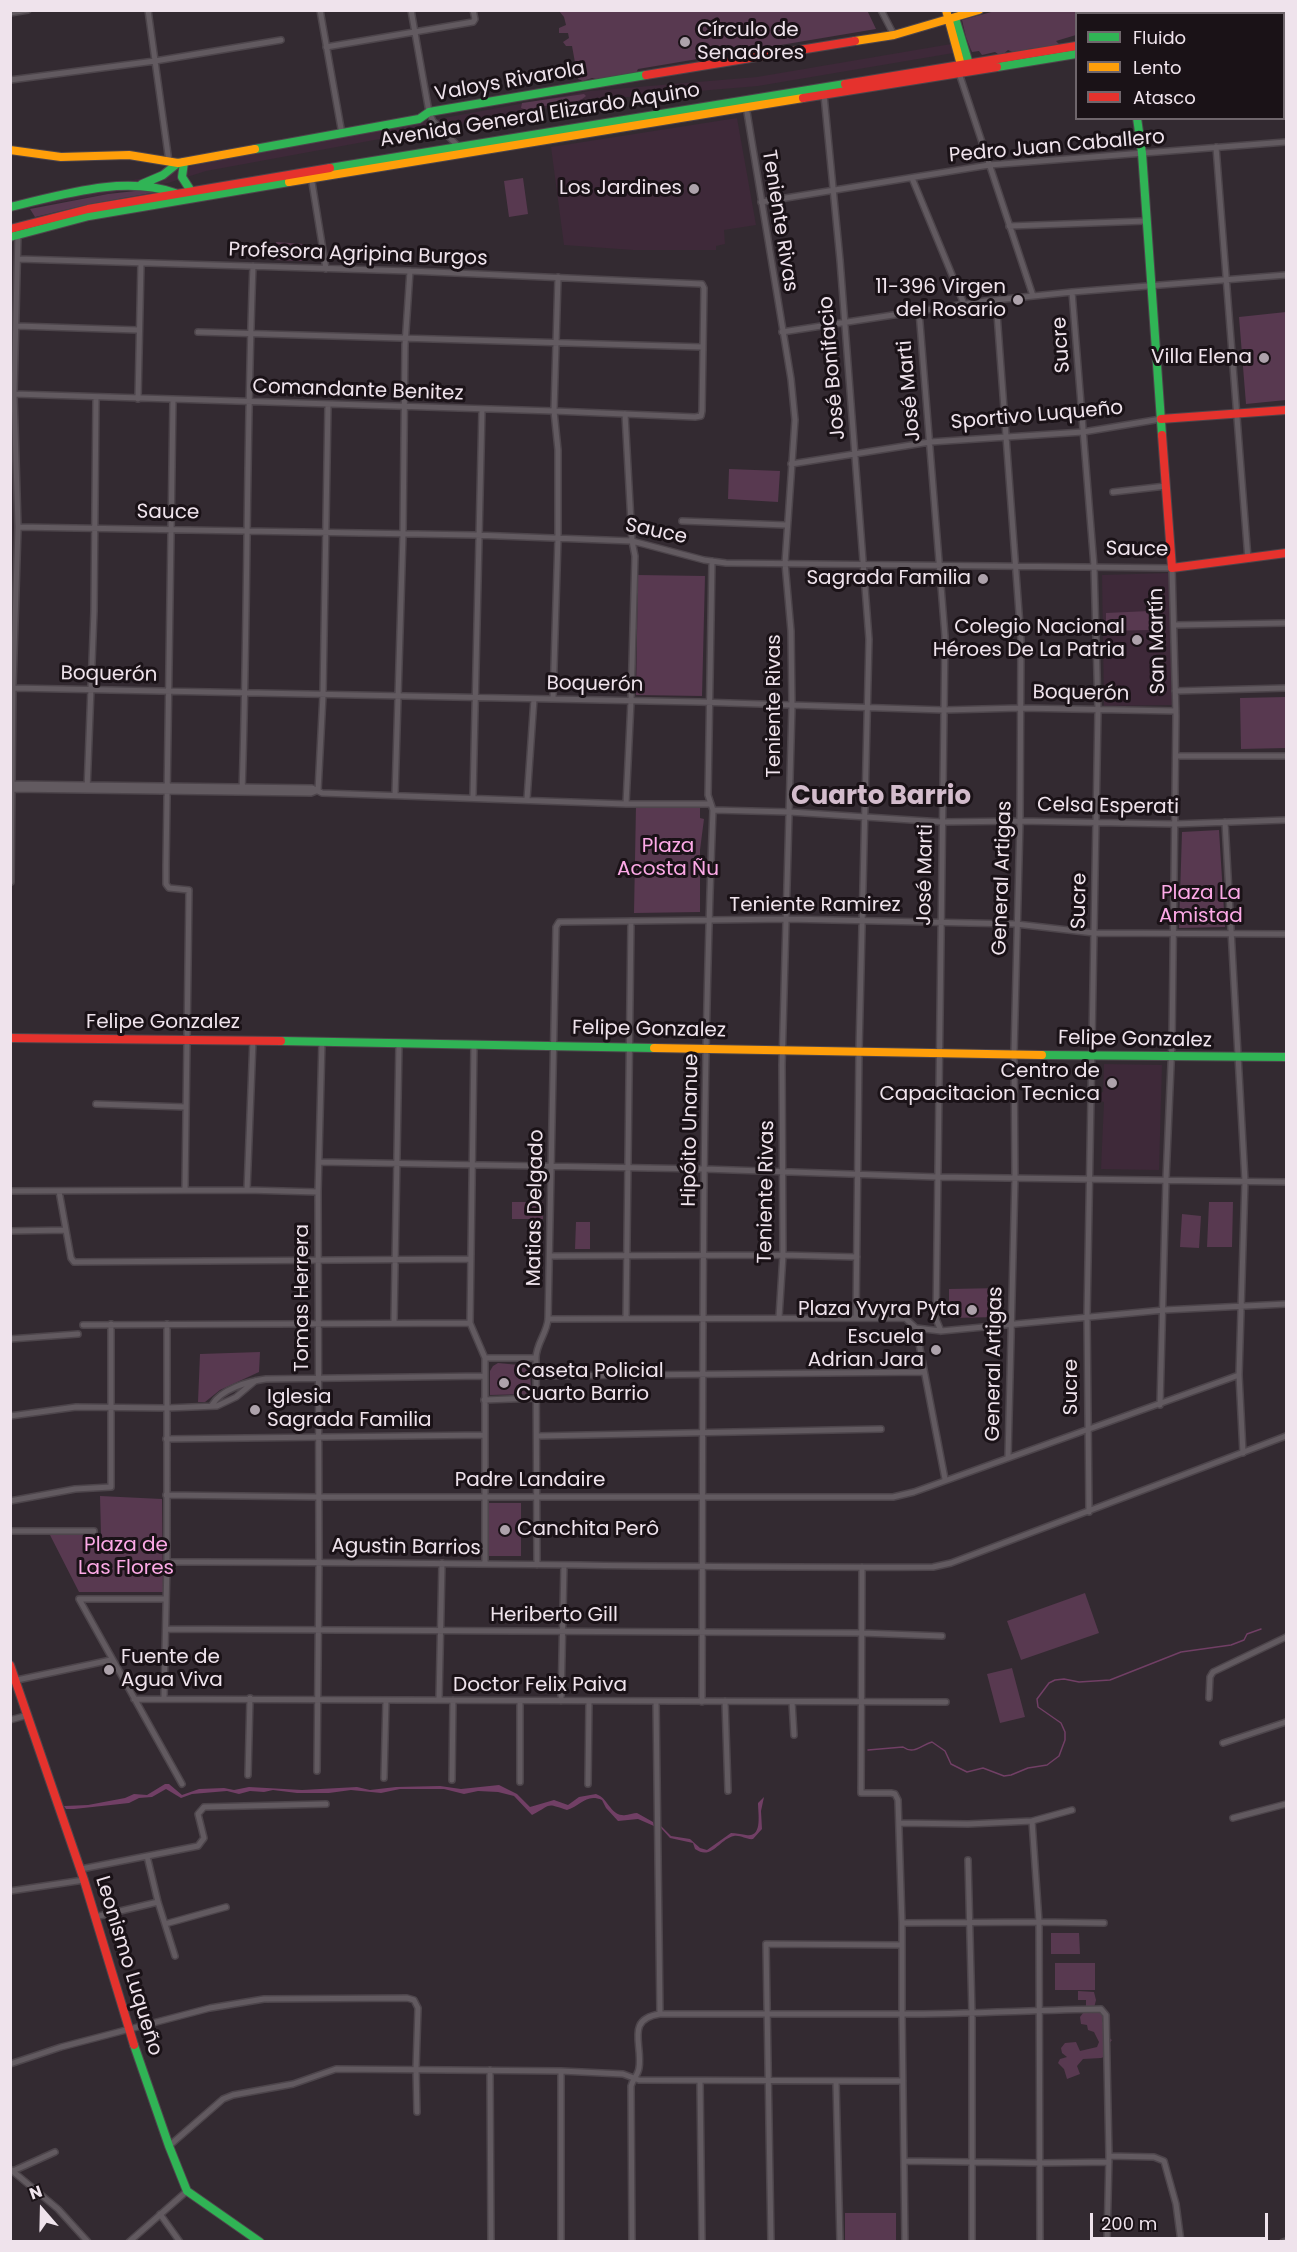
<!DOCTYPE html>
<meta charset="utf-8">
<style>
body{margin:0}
#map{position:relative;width:1297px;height:2252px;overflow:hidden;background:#332a31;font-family:Poppins,sans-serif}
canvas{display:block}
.frame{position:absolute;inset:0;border:12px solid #efe3ec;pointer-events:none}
.legend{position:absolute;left:1075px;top:12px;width:210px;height:108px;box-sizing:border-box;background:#1a1217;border:2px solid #6f666c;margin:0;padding:8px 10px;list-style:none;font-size:18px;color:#efe3ec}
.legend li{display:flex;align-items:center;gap:12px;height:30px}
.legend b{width:30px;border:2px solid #6f666c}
.north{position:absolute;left:12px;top:2180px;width:60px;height:60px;-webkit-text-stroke:4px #1a1217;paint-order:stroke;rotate:340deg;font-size:16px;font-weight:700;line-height:24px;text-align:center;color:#efe3ec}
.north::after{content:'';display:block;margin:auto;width:21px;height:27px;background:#efe3ec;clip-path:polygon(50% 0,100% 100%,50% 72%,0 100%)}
.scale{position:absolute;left:1090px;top:2213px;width:178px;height:27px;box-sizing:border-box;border:3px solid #efe3ec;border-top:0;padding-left:8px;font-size:18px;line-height:21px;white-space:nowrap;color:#efe3ec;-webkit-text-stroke:4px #1a1217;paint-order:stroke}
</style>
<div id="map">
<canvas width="1297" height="2252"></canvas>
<div class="frame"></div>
<ul class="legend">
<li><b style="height:8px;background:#30b455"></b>Fluido</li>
<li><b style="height:8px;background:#ff9f0a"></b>Lento</li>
<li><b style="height:8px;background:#e5322d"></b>Atasco</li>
</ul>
<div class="north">N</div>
<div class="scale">200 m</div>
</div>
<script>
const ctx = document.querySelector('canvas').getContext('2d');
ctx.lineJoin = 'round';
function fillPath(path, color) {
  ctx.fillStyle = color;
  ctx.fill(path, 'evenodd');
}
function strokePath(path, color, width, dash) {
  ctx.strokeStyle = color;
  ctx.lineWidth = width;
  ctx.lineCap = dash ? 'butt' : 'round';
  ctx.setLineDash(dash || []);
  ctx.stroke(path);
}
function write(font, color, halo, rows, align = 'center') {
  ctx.font = font + ' Poppins,sans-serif';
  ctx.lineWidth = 6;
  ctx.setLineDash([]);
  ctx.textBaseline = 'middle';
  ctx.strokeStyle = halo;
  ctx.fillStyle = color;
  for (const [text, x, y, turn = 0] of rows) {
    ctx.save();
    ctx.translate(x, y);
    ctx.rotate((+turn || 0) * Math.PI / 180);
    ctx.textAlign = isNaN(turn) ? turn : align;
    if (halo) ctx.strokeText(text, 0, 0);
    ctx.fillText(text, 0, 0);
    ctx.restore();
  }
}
fillPath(new Path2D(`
 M1063,25L1066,34L758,86L592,100L206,171L168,183L11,211V201L167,174L205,162L590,91L757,77Z
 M737,118L756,225L724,230L725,244L716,246V250H633L564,245L551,147Z
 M1169,573L1172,705L1104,706L1102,575Z
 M1104,1064L1162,1065L1159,1170L1101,1169L1104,1102L1100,1101V1093L1103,1092Z`), '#3e2939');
fillPath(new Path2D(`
 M867,10L876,29L638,69L635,75L597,79L592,78L583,81L578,79L572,46H566L563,42L569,38L568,33H559V28L566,25L564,17L559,11Z
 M995,11H1159L1150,14H1076V35L1056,41L1059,44L1058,46L1028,49L1017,54L1008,50L1001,56L995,52L982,55L979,51L972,52L966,37L962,20Z
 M584,94L586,96C579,102 574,102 566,101L563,105L543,106L530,111L521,108L522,103Z
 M523,178L528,214L509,217L504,181Z
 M144,190L157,192L90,204L35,217L30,209L108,194Z
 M276,242L304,244L303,261L275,260Z
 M1286,312V400L1246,404L1239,317Z
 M729,469L780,471L778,502L728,499Z
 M638,575L705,576L702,696L636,695Z
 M1149,611V630L1106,631V613Z
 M1286,697V748L1241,749L1240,698Z
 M636,805H700V818L704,819L700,850V912L634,913Z
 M1219,830L1225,927L1179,928L1182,832Z
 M512,1202H543V1219H512Z
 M1209,1202H1233L1232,1247H1207Z
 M1182,1214L1201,1216L1199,1248L1180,1247Z
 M576,1222H590V1249H575Z
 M1001,1288V1317L949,1318V1289Z
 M260,1352L259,1372L220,1390L205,1402H198L200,1354Z
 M498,1363L530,1366L531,1394L490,1395V1371L493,1366Z
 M100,1496L162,1499L163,1592H79L50,1535L101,1534Z
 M488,1503H521V1556H489Z
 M1085,1593L1099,1633L1021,1660L1007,1621Z
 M1012,1668L1025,1717L1000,1723L987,1674Z
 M1051,1933H1079L1080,1954H1051Z
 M1055,1963H1095V1990H1055Z
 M1078,1991L1094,1992L1096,2000L1094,2008L1100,2010L1104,2016L1102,2020L1106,2030L1103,2034L1112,2040L1108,2045L1110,2055L1101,2058L1083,2059L1077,2066L1080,2074L1067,2079L1064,2069L1058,2063L1060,2059L1067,2057L1062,2053L1061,2048L1065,2043L1076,2042L1080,2051L1097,2047L1099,2042L1094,2032L1088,2030L1087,2025L1081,2024L1080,2017L1086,2009V2000H1078Z
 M845,2213H896V2241H845Z`), '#583950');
fillPath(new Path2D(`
 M165,1784H169L182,1795L199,1789L224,1788L234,1790L249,1787L302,1790L357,1787L370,1790L396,1787L440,1786L461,1789L499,1785L517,1794L530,1807L554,1800L568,1805L579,1797L596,1794C608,1798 610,1814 622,1815C627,1816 633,1813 637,1813L653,1822L654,1826L638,1819L618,1821L606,1808L602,1800C586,1793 581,1806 567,1810C545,1803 553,1804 532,1815L514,1796L498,1792L478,1791L464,1794L444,1789H400L381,1793L351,1790L329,1793H297L273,1790L264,1792L250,1791L239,1794L227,1791L192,1794L181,1798L166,1789L152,1797L139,1798L129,1803L74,1809H66L64,1806L88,1805L125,1798L134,1794L147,1795Z
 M764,1797L761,1811L762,1829L753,1839C747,1840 741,1835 734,1836C719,1839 712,1861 695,1849L693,1843L670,1838L661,1828V1826L671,1836L690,1839L700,1848L707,1850L731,1833C736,1833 740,1834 746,1835C763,1838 758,1814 758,1803Z`), '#713f65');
strokePath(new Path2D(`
 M868,1750L903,1747C914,1755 921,1745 932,1742L945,1751L951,1764L967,1772L983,1768L1004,1776L1011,1775L1028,1768L1047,1765L1059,1756L1065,1740V1732L1061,1723L1038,1707L1037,1699L1049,1683L1055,1680L1064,1679L1079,1682L1110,1680L1181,1652L1231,1645L1244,1640L1247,1634L1261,1629`), '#713f65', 1.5);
const street = new Path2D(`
 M148,10L169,162
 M320,10L342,134
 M411,10L429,112L433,121L458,146
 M881,10L894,35
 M10,13L28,10
 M1284,19L1286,58
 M326,47L473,22L475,19L473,10
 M959,73L1033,296
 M10,80L155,61L281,40
 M824,95L840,260L869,639L859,1051L856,1317
 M746,106L791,379L795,420L785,563L791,631L792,706L782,1065L783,1255L779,1317
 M1216,147L1248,559
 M311,176L326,269
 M912,178L964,304
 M761,202L989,165L1286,142
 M1009,226L1146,221
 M1072,292L1094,566L1098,710L1087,1317L1089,1512
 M996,300L1021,640L1020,821L1014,1054L1015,1177L1008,1457
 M919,311L945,636L936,1319L941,1331
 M17,326L138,330
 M198,332L703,347
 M782,332L985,301L1072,292L1286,275
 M14,394L554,411L695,417L701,416L702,411L704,288L702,284L410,271L18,259
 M138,399L141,263
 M173,400L166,865V884L169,888L189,890L185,1190
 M791,464L930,442L1083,432L1161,419
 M1113,492L1166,486
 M682,521L786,525
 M18,527L474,535L632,541L704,560L726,563L1172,568L1176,716L1172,1042L1166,1179L1160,1405
 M1174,625L1286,623
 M13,688L699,702L944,710L1021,708L1176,711
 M1175,691L1286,688
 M553,699L558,538V450L554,411L558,277
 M1176,756H1286
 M10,784L312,788L322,793L626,804L631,701L635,556L632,541L625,414
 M12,789L311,793L316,791
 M87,790L94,611L96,398
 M318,791L323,695L328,404
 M242,792C248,617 246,441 253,266
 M395,795L403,534L405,345L410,271
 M473,797L482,409
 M527,799L534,699
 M626,804H711
 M713,810L790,812L942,822L1020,821L1175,824L1286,820
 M1225,822L1245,1181L1239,1375L1243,1453
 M11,882L13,685L18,527L14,394L18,233
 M474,1045L470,1323L485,1358V1564
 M96,1104L186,1107
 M319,1162L704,1169L937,1177L1286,1182
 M247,1190L253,1040
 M10,1191L247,1190L318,1192
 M59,1191L71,1258L74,1262L471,1259
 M10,1231L66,1230
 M550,1256L783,1255L857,1257
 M548,1319L905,1318L916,1328L945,1479
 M626,1319L631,921
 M394,1322L399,1043
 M83,1325L470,1323
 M916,1328L941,1331L1164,1310L1286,1304
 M10,1339L78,1334
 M485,1358H536
 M537,1376L924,1372
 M484,1400L537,1398
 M212,1405C221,1389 249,1381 266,1379L484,1376
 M10,1416L76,1407L167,1408L217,1406L236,1397L255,1381
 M538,1436L881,1429
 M166,1439L485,1435
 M166,1495L319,1497H893L914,1492L1239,1375
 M10,1501L75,1489L111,1487V1324
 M10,1531H94
 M167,1562C423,1561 678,1569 933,1567L951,1563L1286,1436
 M537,1565L536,1358C536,1344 547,1333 548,1319L556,927L559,922L787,919L1016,924L1094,933L1286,934
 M166,1599H79L182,1784
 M166,1629L862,1633L942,1636
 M17,1680L111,1660
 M164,1698L167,1562V1324
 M1209,1698L1210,1677L1213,1672L1286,1637
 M134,1699L946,1702
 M439,1700L442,1563
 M561,1701L564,1565
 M656,1701L660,2014
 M725,1701L728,1791
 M702,1702C703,1404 701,1107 713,810L708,795L712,561
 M792,1702L794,1735
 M10,1720L28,1715
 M1223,1743L1286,1722
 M317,1771L319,1561L318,1192L322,1041
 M248,1775L250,1698
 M384,1778L386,1700
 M452,1780L453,1700
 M520,1782V1701
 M588,1784L589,1701
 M1233,1818L1286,1804
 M1032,1821L1039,1922L1040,2242
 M899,1823L968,1824L1032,1821L1072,1810
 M147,1856L158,1902L175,1956
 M968,1860L972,2014V2242
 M81,1869L198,1846L204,1838L198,1814L204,1807L326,1804
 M10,1891L84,1880
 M95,1917L158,1902
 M902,1923L1039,1922L1104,1923
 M165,1924L226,1907
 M10,2064L61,2047L210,2008L264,1999L407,1998L414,2000L418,2008L416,2069L417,2112
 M490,2070L491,2242
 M700,2081L702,2242
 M836,2082L840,2242
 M169,2146L223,2099L233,2095L293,2084L336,2069L561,2071L623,2074L639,2080L903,2081
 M1109,2156L1154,2157L1164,2161L1176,2204L1181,2242
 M904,2161L1041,2163L1109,2162
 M10,2169L58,2209L88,2242
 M13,2171L55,2152
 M160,2214L180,2242
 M129,2242L187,2191
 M561,2242V2071
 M632,2242L631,2086C633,2079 638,2075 639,2068C643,2045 625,2019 660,2014H902V1923L898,1800L895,1794L891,1793H861L862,1567
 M771,2242L766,1944L902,1945
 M905,2242L902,2014C968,2014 1034,2010 1101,2009L1106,2015L1109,2156L1107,2242
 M1283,2242L1286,2241`);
const fast = new Path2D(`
 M953,18H955L969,64L967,66
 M997,67L1076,54
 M1137,118L1142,153L1162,435
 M255,149L419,119L429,112L646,75
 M184,162L182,177L191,191
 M330,168L845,84
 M142,184L163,175L178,163
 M10,207C62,195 123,175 175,193
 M10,237L89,216L289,182
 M281,1041L654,1048
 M1042,1055L1286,1057
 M134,2045L169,2146L187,2191L260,2242`);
const slow = new Path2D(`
 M946,10L961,65L960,70
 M1272,14L1286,11
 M1284,19L1286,18
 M855,41L894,35L979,10
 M10,150L61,157L129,155L178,163L255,149
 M289,182L803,98
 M654,1048L1042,1055`);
const jam = new Path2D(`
 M646,75L855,41
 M845,84L1076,46
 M803,98L997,67
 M10,229L88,209L330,168
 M1161,419L1286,410
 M1162,435L1172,568L1286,553
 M10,1038L281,1041
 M10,1665L84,1880L134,2045`);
strokePath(street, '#4d454b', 8);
strokePath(fast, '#4d454b', 10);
strokePath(slow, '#4d454b', 10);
strokePath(jam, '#4d454b', 10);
strokePath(street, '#625a60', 5);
strokePath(fast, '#30b455', 8);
strokePath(slow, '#ff9f0a', 8);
strokePath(jam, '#e5322d', 8);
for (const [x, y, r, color] of [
 [685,42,6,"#ada2ab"],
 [694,189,6,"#ada2ab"],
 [1018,300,6,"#ada2ab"],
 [1264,358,6,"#ada2ab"],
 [983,579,6,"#ada2ab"],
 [1137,640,6,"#ada2ab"],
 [1112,1083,6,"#ada2ab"],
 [972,1310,6,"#ada2ab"],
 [936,1350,6,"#ada2ab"],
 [504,1383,6,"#ada2ab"],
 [255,1410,6,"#ada2ab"],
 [505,1530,6,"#ada2ab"],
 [109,1670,6,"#ada2ab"]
]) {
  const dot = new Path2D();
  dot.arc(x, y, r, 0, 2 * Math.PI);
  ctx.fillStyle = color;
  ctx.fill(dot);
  strokePath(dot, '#1a1217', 2);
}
write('20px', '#efe3ec', '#1a1217', [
 ["Círculo de",697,31,"left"],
 ["Senadores",697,54,"left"],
 ["Los Jardines",682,189],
 ["11-396 Virgen",1006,288],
 ["del Rosario",1006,311],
 ["Villa Elena",1252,358],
 ["Sagrada Familia",971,579],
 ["Colegio Nacional",1125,628],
 ["Héroes De La Patria",1125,651],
 ["Centro de",1100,1072],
 ["Capacitacion Tecnica",1100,1095],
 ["Plaza Yvyra Pyta",960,1310],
 ["Escuela",924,1338],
 ["Adrian Jara",924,1361],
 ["Caseta Policial",516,1372,"left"],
 ["Cuarto Barrio",516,1395,"left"],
 ["Iglesia",267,1398,"left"],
 ["Sagrada Familia",267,1421,"left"],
 ["Canchita Perô",517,1530,"left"],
 ["Fuente de",121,1658,"left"],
 ["Agua Viva",121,1681,"left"]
], 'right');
write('20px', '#efe3ec', '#1a1217', [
 ["Valoys Rivarola",510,82,-10],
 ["Avenida General Elizardo Aquino",540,116,-9],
 ["Pedro Juan Caballero",1057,147,-5],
 ["Teniente Rivas",779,221,81],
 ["Profesora Agripina Burgos",358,255,2],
 ["Sucre",1062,345,-94],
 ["José Bonifacio",833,368,-95],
 ["Comandante Benitez",358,391,2],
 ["José Marti",910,391,-95],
 ["Sportivo Luqueño",1037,416,-5],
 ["Sauce",168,513,1],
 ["Sauce",656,532,12],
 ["Sauce",1137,550,1],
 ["San Martín",1158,641,-91],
 ["Boquerón",109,675,1],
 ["Boquerón",595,685,1],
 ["Boquerón",1081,694,1],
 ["Teniente Rivas",775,706,-90],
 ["Celsa Esperati",1108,807,1],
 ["José Marti",926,875,-89],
 ["General Artigas",1003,878,-88],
 ["Sucre",1080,901,-89],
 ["Teniente Ramirez",815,906],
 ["Felipe Gonzalez",163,1023],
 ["Felipe Gonzalez",649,1030,1],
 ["Felipe Gonzalez",1135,1040,1],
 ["Hipóito Unanue",691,1130,-89],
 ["Teniente Rivas",767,1192,-89],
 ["Matias Delgado",536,1208,-89],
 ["Tomas Herrera",303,1298,-90],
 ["General Artigas",995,1364,-89],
 ["Sucre",1072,1387,-90],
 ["Padre Landaire",530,1481],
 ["Agustin Barrios",406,1548,1],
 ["Heriberto Gill",554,1616],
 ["Doctor Felix Paiva",540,1686],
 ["Leonismo Luqueño",128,1966,73]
]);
write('20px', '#fca9e6', '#1a1217', [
 ["Plaza",668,847],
 ["Acosta Ñu",668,870],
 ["Plaza La",1201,894],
 ["Amistad",1201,917],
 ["Plaza de",126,1546],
 ["Las Flores",126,1569]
]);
write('bold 26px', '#d3bccc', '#1a1217', [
 ["Cuarto Barrio",881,797]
]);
</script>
